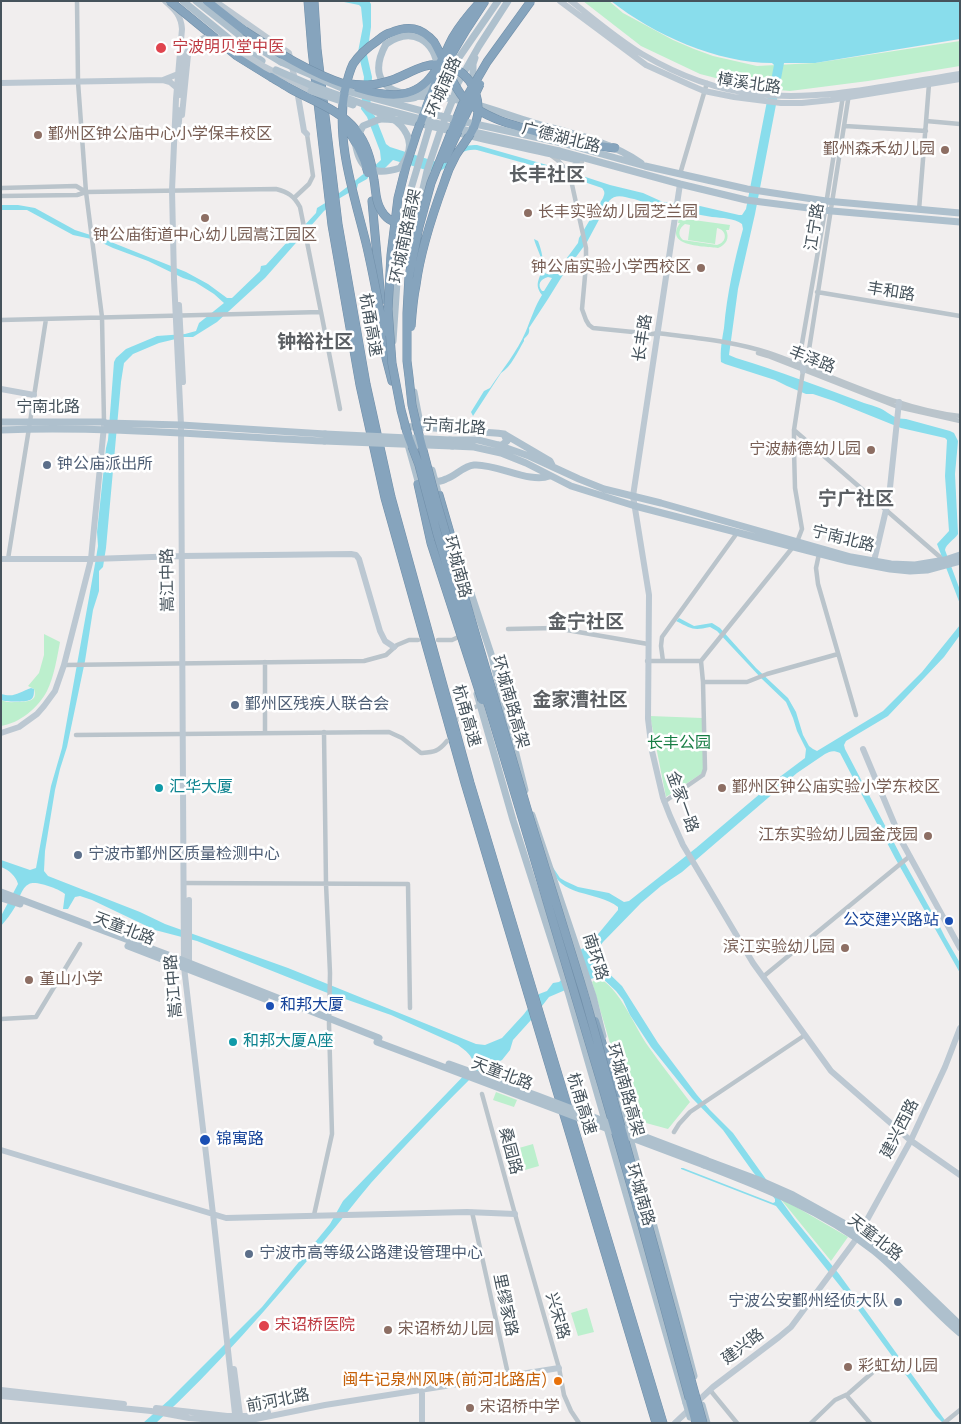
<!DOCTYPE html>
<meta charset="utf-8">
<style>
body{margin:0}
#map{position:relative;width:961px;height:1424px;overflow:hidden;background:#f1eeee;font-family:Manrope,sans-serif}
canvas{display:block}
.frame{position:absolute;inset:0;border:2px solid #46535c;pointer-events:none}
</style>
<div id="map">
<canvas width="961" height="1424"></canvas>
<div class="frame"></div>
</div>
<script>
const ctx = document.querySelector('canvas').getContext('2d');
ctx.lineJoin = 'round';
function fillPath(path, color) {
  ctx.fillStyle = color;
  ctx.fill(path, 'evenodd');
}
function strokePath(path, color, width, dash) {
  ctx.strokeStyle = color;
  ctx.lineWidth = width;
  ctx.lineCap = dash ? 'butt' : 'round';
  ctx.setLineDash(dash || []);
  ctx.stroke(path);
}
function write(font, color, halo, rows, align = 'center') {
  ctx.font = font + ' Manrope,"Noto Sans SC",sans-serif';
  ctx.lineWidth = 5;
  ctx.setLineDash([]);
  ctx.textBaseline = 'middle';
  ctx.strokeStyle = halo;
  ctx.fillStyle = color;
  for (const [text, x, y, turn = 0] of rows) {
    ctx.save();
    ctx.translate(x, y);
    ctx.rotate((+turn || 0) * Math.PI / 180);
    ctx.textAlign = isNaN(turn) ? turn : align;
    if (halo) ctx.strokeText(text, 0, 0);
    ctx.fillText(text, 0, 0);
    ctx.restore();
  }
}
fillPath(new Path2D(`
 M583,1H609L623,13L673,40L694,49L713,56L757,66L815,63L960,41V66L868,81L790,91L755,88L700,74L641,46Z
 M679,218L730,225L729,230H726C730,238 726,245 718,248C705,246 663,247 680,223H678ZM685,224L690,225L688,240L715,244L717,228C727,230 728,242 717,245L683,240C677,235 679,228 685,224Z
 M44,634L60,642C57,658 54,677 47,691C38,708 20,723 1,726V700C7,703 12,702 18,702C28,701 38,702 34,689L28,686L39,673L44,655Z
 M650,716L702,718L704,772L666,797Z
 M598,978C619,986 635,1028 648,1046C661,1065 676,1083 690,1102L668,1129L635,1120L631,1115L592,982Z
 M496,1092L517,1100L514,1107L493,1100Z
 M533,1144L539,1166L525,1170L519,1148Z
 M779,1197L848,1237L831,1261Z
 M587,1308L594,1332L578,1336L571,1313Z`), '#bcefcd');
fillPath(new Path2D(`
 M339,1H369L371,4V27L367,55L372,77L370,111L375,116L386,144L390,147L437,162C450,153 460,144 477,145L561,169L610,185L643,193L663,202L700,206L739,215H742L746,209L774,65L772,63C717,63 654,35 611,1H960V39L815,63H784L755,214L738,289L729,355L736,358C779,371 821,387 864,403C870,405 879,407 885,411C892,416 897,419 906,419L950,431L954,433L958,441L955,474L958,534C954,540 946,544 945,550L960,590V604L937,544L949,531L945,476L947,440L945,438L901,428L834,401L813,394H806L787,386L775,380L725,364L721,362C720,351 722,339 724,328C727,294 734,262 743,229L742,224C734,218 722,218 712,217C697,214 682,212 667,210C655,208 645,202 634,199C624,197 616,193 609,201L587,242L576,257H574L548,299L529,328C530,333 528,335 524,339V341C518,351 511,367 501,373L473,416L471,412L484,391L490,388C502,370 517,352 526,331C531,319 535,306 542,295C532,282 543,278 542,263C541,255 536,247 534,239L538,241C542,251 544,262 543,272L547,274H555L578,243L579,238L603,198C605,193 605,192 602,188L549,170L477,150C454,148 453,167 436,173L393,160L379,174L370,175L367,179L358,184L357,188L340,198L324,211L265,278L217,322L193,337H184L159,343L133,354L124,363L121,382L106,548L103,567L99,571V591L93,610L85,661L67,747L60,769L55,790L45,851L44,871L48,876L140,912L165,924L288,968L476,1044L485,1045L502,1038L524,1014L539,994L547,991L553,983L559,982L579,964L580,950L589,945L618,910V907C597,890 557,898 552,866L560,878L565,881L578,887L609,893L624,902L629,901L696,848L781,776L805,758L806,749L797,731L793,718L786,702L762,679L717,631L710,627C693,631 692,629 676,621L679,618L694,626L712,623L720,628L756,668L788,698L796,712L803,735L809,746L813,749L817,751L883,711L922,672L960,625V635L944,657L888,716L846,741L844,745L845,749L902,858L937,921L945,937L960,963V973L895,858L840,753C834,750 830,751 825,754L797,773L682,872L661,886L641,903L603,942L597,950L593,956L596,961L622,986L658,1043L697,1095L710,1110L733,1133L795,1220L839,1274L947,1423H943L936,1416L848,1296L776,1206L681,1169V1168H683L773,1203L775,1202V1199L753,1172L723,1130L692,1098L651,1047L630,1015L623,1000L616,991L601,977L598,976L549,997L531,1020L513,1040L510,1050L502,1060L489,1066L481,1068C444,1105 406,1144 371,1183C355,1202 339,1223 323,1242C270,1305 217,1367 156,1423H143L169,1400L262,1307L330,1224L343,1201L474,1065C472,1055 466,1051 458,1045L391,1015L325,992L197,941L155,930L92,900L80,896L75,897L68,909H63L65,894C59,889 36,880 29,884C21,888 19,900 15,907C11,914 6,920 1,926V916L18,884C16,876 9,870 1,867V860L30,870L36,868L51,786L62,748L95,564L98,546L97,532L106,448L108,440L114,362L116,358L126,349L157,336L185,334L196,331L199,323L224,303L214,294L195,282L183,278L148,261L113,248L96,240L73,235L27,210H1V205H18L35,208L75,230L106,240L186,272L208,284L227,298H232L260,271L261,266L266,265L289,240L292,229L295,228H302L316,213L317,208C331,200 343,190 356,180C364,173 373,168 381,160L380,151L367,117L361,109L364,77L358,52L363,26L361,7L359,5ZM548,277L552,278L544,291H542C537,285 540,279 548,277Z
 M31,688L34,689C34,694 34,698 30,700C25,702 6,702 1,700V694C15,698 19,692 31,688Z`), '#89ddec');
const highway = new Path2D(`
 M207,1L245,31
 M308,1L312,50L332,225L360,385L385,498L465,783L656,1423
 M314,1L317,49L338,224L366,384L391,497L470,783L663,1423
 M237,56L271,77
 M560,138L590,145L615,148
 M372,201L381,300
 M383,326L386,358L392,381
 M418,484L431,543
 M439,495L464,581
 M595,1021L618,1093`);
strokePath(highway, '#718fa9', 9);
strokePath(new Path2D(`
 M77,1L78,82L86,192L102,317L104,422
 M926,121L960,124
 M845,126L926,131
 M552,156C562,162 566,170 571,180L572,167L576,163L582,162
 M680,174L707,83
 M571,180L586,248V265L582,309L586,320L589,325L593,328L653,334L657,333C695,338 733,341 769,353C830,374 896,409 960,416
 M1,188L76,186L86,192
 M1,196L77,195L86,192L276,189C288,192 294,196 300,207L321,312
 M294,198L309,184L313,176L307,134
 M919,210L929,84
 M817,292L960,316
 M1,320L321,312L340,409
 M758,353L768,356L898,407L960,421
 M803,366L808,356L849,94
 M803,366L800,355L825,211L843,96
 M794,430L940,557V561
 M819,554L816,568L818,584L856,715
 M8,559L30,422L46,319
 M508,629L555,628L648,644
 M438,640H452L463,635
 M647,661H701L797,542L802,529L795,488L794,450V430L803,371
 M663,661L661,646L662,637L737,533
 M265,662V733
 M64,665L364,661L386,655L397,645L409,640H418
 M703,682H747L767,674L838,654
 M459,719L471,709L482,704
 M76,735L389,732L402,738L421,753C434,752 438,752 447,741
 M664,802L703,775L705,769L703,682L701,661
 M184,883L408,884L410,1008
 M764,976L910,856
 M1,1019L36,1017L80,944
 M482,1094L515,1214L559,1368L564,1395L571,1411L579,1423
 M674,1132L679,1124L690,1112L805,1035
 M472,1212L508,1374
 M314,1215L332,1134L329,1024L330,973L326,884L324,732
 M710,1390L737,1423
 M846,1395L870,1423
 M811,1423L835,1400L848,1394L881,1365
 M944,1423L960,1410`), '#bac4cb', 4.5);
strokePath(new Path2D(`
 M165,1C175,10 181,15 182,29L176,99L172,190L174,279L181,425L184,967L213,1214L236,1423
 M215,1L289,53L297,89L291,85
 M560,1L646,65L690,85L704,91L734,97L781,103H802L831,100L960,79
 M571,1C594,19 617,39 642,54C676,74 716,90 756,94C822,102 894,84 960,74
 M1,83L163,80
 M177,88L170,82L163,80L178,74
 M297,90L304,131L307,134
 M182,115L188,55C197,42 208,41 222,44
 M178,132L180,110
 M680,184L633,496L649,595L648,719L652,751L663,798L670,816L683,845L753,963L831,1071L910,1140L960,1175
 M179,305L183,382
 M803,371V366
 M1,389L34,395
 M1,559H92L182,556L351,554L356,555L359,559L380,631L385,641L394,647
 M874,561L889,497L899,402
 M1,733L19,727L37,714L44,706L55,691L64,665L91,559L104,426
 M863,749L902,842L960,948
 M189,900V967
 M1,1150L226,1218L467,1212L515,1214
 M234,1369L241,1423
 M422,1387V1423
 M1,1390L124,1404
 M1,1396L151,1411L189,1418L241,1422L325,1405L559,1368
 M156,1408L227,1416H249L268,1412
 M675,1423L713,1387L779,1337L791,1327L857,1238L911,1140L945,1067L960,1028`), '#bcc8d2', 6);
strokePath(new Path2D(`
 M183,1L232,41L262,61
 M196,1L248,42L281,62
 M386,44C374,66 375,86 402,93
 M473,87V64L475,58
 M415,96C428,97 441,97 453,99C481,104 507,115 534,123C570,133 610,141 641,163
 M380,119C409,119 438,128 467,135C504,144 540,151 577,160
 M558,142L645,166L747,189L826,201L960,213
 M559,151L680,184L746,200L832,211L960,222
 M412,251L413,232L427,171L441,129L453,99L458,83L479,46L508,1
 M393,341L398,267L410,192L438,98L447,75L498,1
 M414,392L419,418
 M1,422H104
 M106,423L181,425L325,434
 M404,427C423,426 441,429 460,431C475,432 489,432 504,434
 M1,430C108,426 217,436 324,441
 M450,440H478L498,445L529,456L579,479L604,489L661,503L851,557L891,564L915,565L945,560L960,555
 M407,441L420,488
 M499,445H502L507,441L504,434L550,461L553,467
 M452,446L474,447L501,453L526,463L571,486L635,506L848,561L890,569L910,571L927,570L960,561
 M432,470L440,500
 M431,482C436,482 442,481 446,479C456,476 463,466 474,465C495,463 531,484 549,476
 M465,575L492,657L525,790
 M477,694L513,820L569,995L686,1403
 M532,815L593,996L603,1036
 M1,892L184,961L379,1038
 M1,898L20,904
 M128,946L265,999
 M617,1090L681,1326L694,1376
 M708,1161L759,1180L793,1195L858,1231L881,1249L960,1325
 M704,1165C764,1188 823,1211 874,1251C905,1276 930,1308 960,1333
 M702,1405L707,1423`), '#aec0cd', 7);
strokePath(highway, '#86a4bd', 8);
const highwayBridge = new Path2D(`
 M170,1L237,56
 M485,1L466,30L437,79L417,132L406,166L398,198L391,255L388,309L392,363L401,410L408,436L419,465L437,533L604,1092L634,1196L696,1423
 M531,1L487,62L462,105L431,183L419,227L409,276L407,313V361L409,377L412,405L418,431L436,500L530,819L585,997L703,1423
 M245,31C277,52 310,73 347,85
 M271,77C278,81 284,85 291,89C313,101 340,110 356,130C367,144 372,163 374,180C376,190 375,201 381,210C390,227 410,226 423,214
 M344,83C362,86 374,86 392,80C409,74 424,62 442,65C466,68 479,89 478,111C477,129 465,141 456,155C451,164 447,173 444,183C433,213 420,254 416,285C413,299 412,313 411,327
 M358,88C383,96 411,101 430,78C440,67 446,50 453,37C460,25 470,13 479,3
 M343,124C355,139 364,155 368,173
 M445,159L480,84
 M384,332C378,302 373,272 366,243C354,194 335,140 345,90C347,81 349,72 353,64C359,55 368,47 377,41C381,38 385,34 390,33C408,25 421,27 434,42C443,57 448,75 458,90C475,120 529,129 560,138
 M431,543L482,700`);
strokePath(highwayBridge, '#718fa9', 9, []);
strokePath(new Path2D(`
 M180,95L185,57L188,50L192,44L204,38H219L265,67L311,91`), '#bcc8d2', 6);
strokePath(new Path2D(`
 M386,44C412,26 435,40 438,70
 M281,62L351,92L452,119L558,142
 M276,70L313,86L363,104L447,126L559,151
 M311,91L353,105
 M388,98C411,100 421,101 434,80
 M357,137L363,126L380,119
 M356,147C357,151 358,156 360,159C367,175 387,172 400,168C404,162 408,157 409,150C412,136 400,121 387,116C379,112 372,112 366,106
 M325,434L450,440
 M324,441L452,446
 M377,1042L704,1165
 M449,1064L538,1096L706,1160
 M686,1403L690,1417`), '#aec0cd', 7);
strokePath(highwayBridge, '#86a4bd', 8);
for (const [x, y, r, color] of [
 [161,48,6,"#e0444e"],
 [38,135,5,"#8d6e63"],
 [945,150,5,"#8d6e63"],
 [528,213,5,"#8d6e63"],
 [205,218,5,"#8d6e63"],
 [701,268,5,"#8d6e63"],
 [871,450,5,"#8d6e63"],
 [47,465,5,"#5c6f8a"],
 [235,705,5,"#5c6f8a"],
 [159,788,5,"#0f9aa8"],
 [722,788,5,"#8d6e63"],
 [928,836,5,"#8d6e63"],
 [78,855,5,"#5c6f8a"],
 [949,921,5,"#1a4fb4"],
 [845,948,5,"#8d6e63"],
 [29,980,5,"#8d6e63"],
 [270,1006,5,"#1a4fb4"],
 [233,1042,5,"#0f9aa8"],
 [205,1140,6,"#1a4fb4"],
 [249,1254,5,"#5c6f8a"],
 [898,1302,5,"#5c6f8a"],
 [264,1326,6,"#e0444e"],
 [388,1330,5,"#8d6e63"],
 [848,1367,5,"#8d6e63"],
 [558,1381,5,"#e8710a"],
 [470,1408,5,"#8d6e63"]
]) {
  const dot = new Path2D();
  dot.arc(x, y, r, 0, 2 * Math.PI);
  ctx.fillStyle = color;
  ctx.fill(dot);
  strokePath(dot, '#fff', 2);
}
write('16px', '#be3a42', '#fff', [
 ["宁波明贝堂中医",172,48],
 ["宋诏桥医院",275,1326]
], 'left');
write('16px', '#46535c', '#fff', [
 ["樟溪北路",749,84,8],
 ["环城南路",444,87,-66],
 ["广德湖北路",561,138,14],
 ["江宁路",815,227,-81],
 ["环城南路高架",406,236,-78],
 ["丰和路",891,292,9],
 ["杭甬高速",370,325,80],
 ["长丰路",643,338,-81],
 ["丰泽路",812,360,21],
 ["宁南北路",48,408],
 ["宁南北路",454,427,4],
 ["宁南北路",843,539,14],
 ["环城南路",457,567,75],
 ["嵩江中路",168,580,-91],
 ["环城南路高架",510,702,74],
 ["杭甬高速",466,716,74],
 ["金家一路",682,802,70],
 ["天童北路",124,929,21],
 ["南环路",595,957,72],
 ["嵩江中路",174,986,-95],
 ["天童北路",502,1074,21],
 ["环城南路高架",625,1090,74],
 ["杭甬高速",581,1104,73],
 ["建兴西路",900,1129,-63],
 ["桑园路",510,1151,75],
 ["环城南路",640,1195,74],
 ["天童北路",875,1238,38],
 ["里缪家路",505,1305,78],
 ["兴宋路",557,1316,74],
 ["建兴路",743,1347,-37],
 ["前河北路",278,1401,-11]
]);
write('16px', '#785e54', '#fff', [
 ["鄞州区钟公庙中心小学保丰校区",48,135],
 ["鄞州森禾幼儿园",935,150,"right"],
 ["长丰实验幼儿园芝兰园",538,213],
 ["钟公庙街道中心幼儿园嵩江园区",205,236,"center"],
 ["钟公庙实验小学西校区",691,268,"right"],
 ["宁波赫德幼儿园",861,450,"right"],
 ["鄞州区钟公庙实验小学东校区",732,788],
 ["江东实验幼儿园金茂园",918,836,"right"],
 ["滨江实验幼儿园",835,948,"right"],
 ["堇山小学",39,980],
 ["宋诏桥幼儿园",398,1330],
 ["彩虹幼儿园",858,1367],
 ["宋诏桥中学",480,1408]
], 'left');
write('16px', '#4e5e75', '#fff', [
 ["钟公庙派出所",57,465],
 ["鄞州区残疾人联合会",245,705],
 ["宁波市鄞州区质量检测中心",88,855],
 ["宁波市高等级公路建设管理中心",259,1254],
 ["宁波公安鄞州经侦大队",888,1302,"right"]
], 'left');
write('16px', '#177d44', '#fff', [
 ["长丰公园",679,744]
]);
write('16px', '#0d838f', '#fff', [
 ["汇华大厦",169,788],
 ["和邦大厦A座",243,1042]
], 'left');
write('16px', '#164399', '#fff', [
 ["公交建兴路站",939,921,"right"],
 ["和邦大厦",280,1006],
 ["锦寓路",216,1140]
], 'left');
write('16px', '#c56008', '#fff', [
 ["闽牛记泉州风味(前河北路店)",548,1381]
], 'right');
write('bold 19px', '#5b5f63', '#fff', [
 ["长丰社区",547,176],
 ["钟裕社区",315,343],
 ["宁广社区",856,500],
 ["金宁社区",586,623],
 ["金家漕社区",580,701]
]);
</script>
